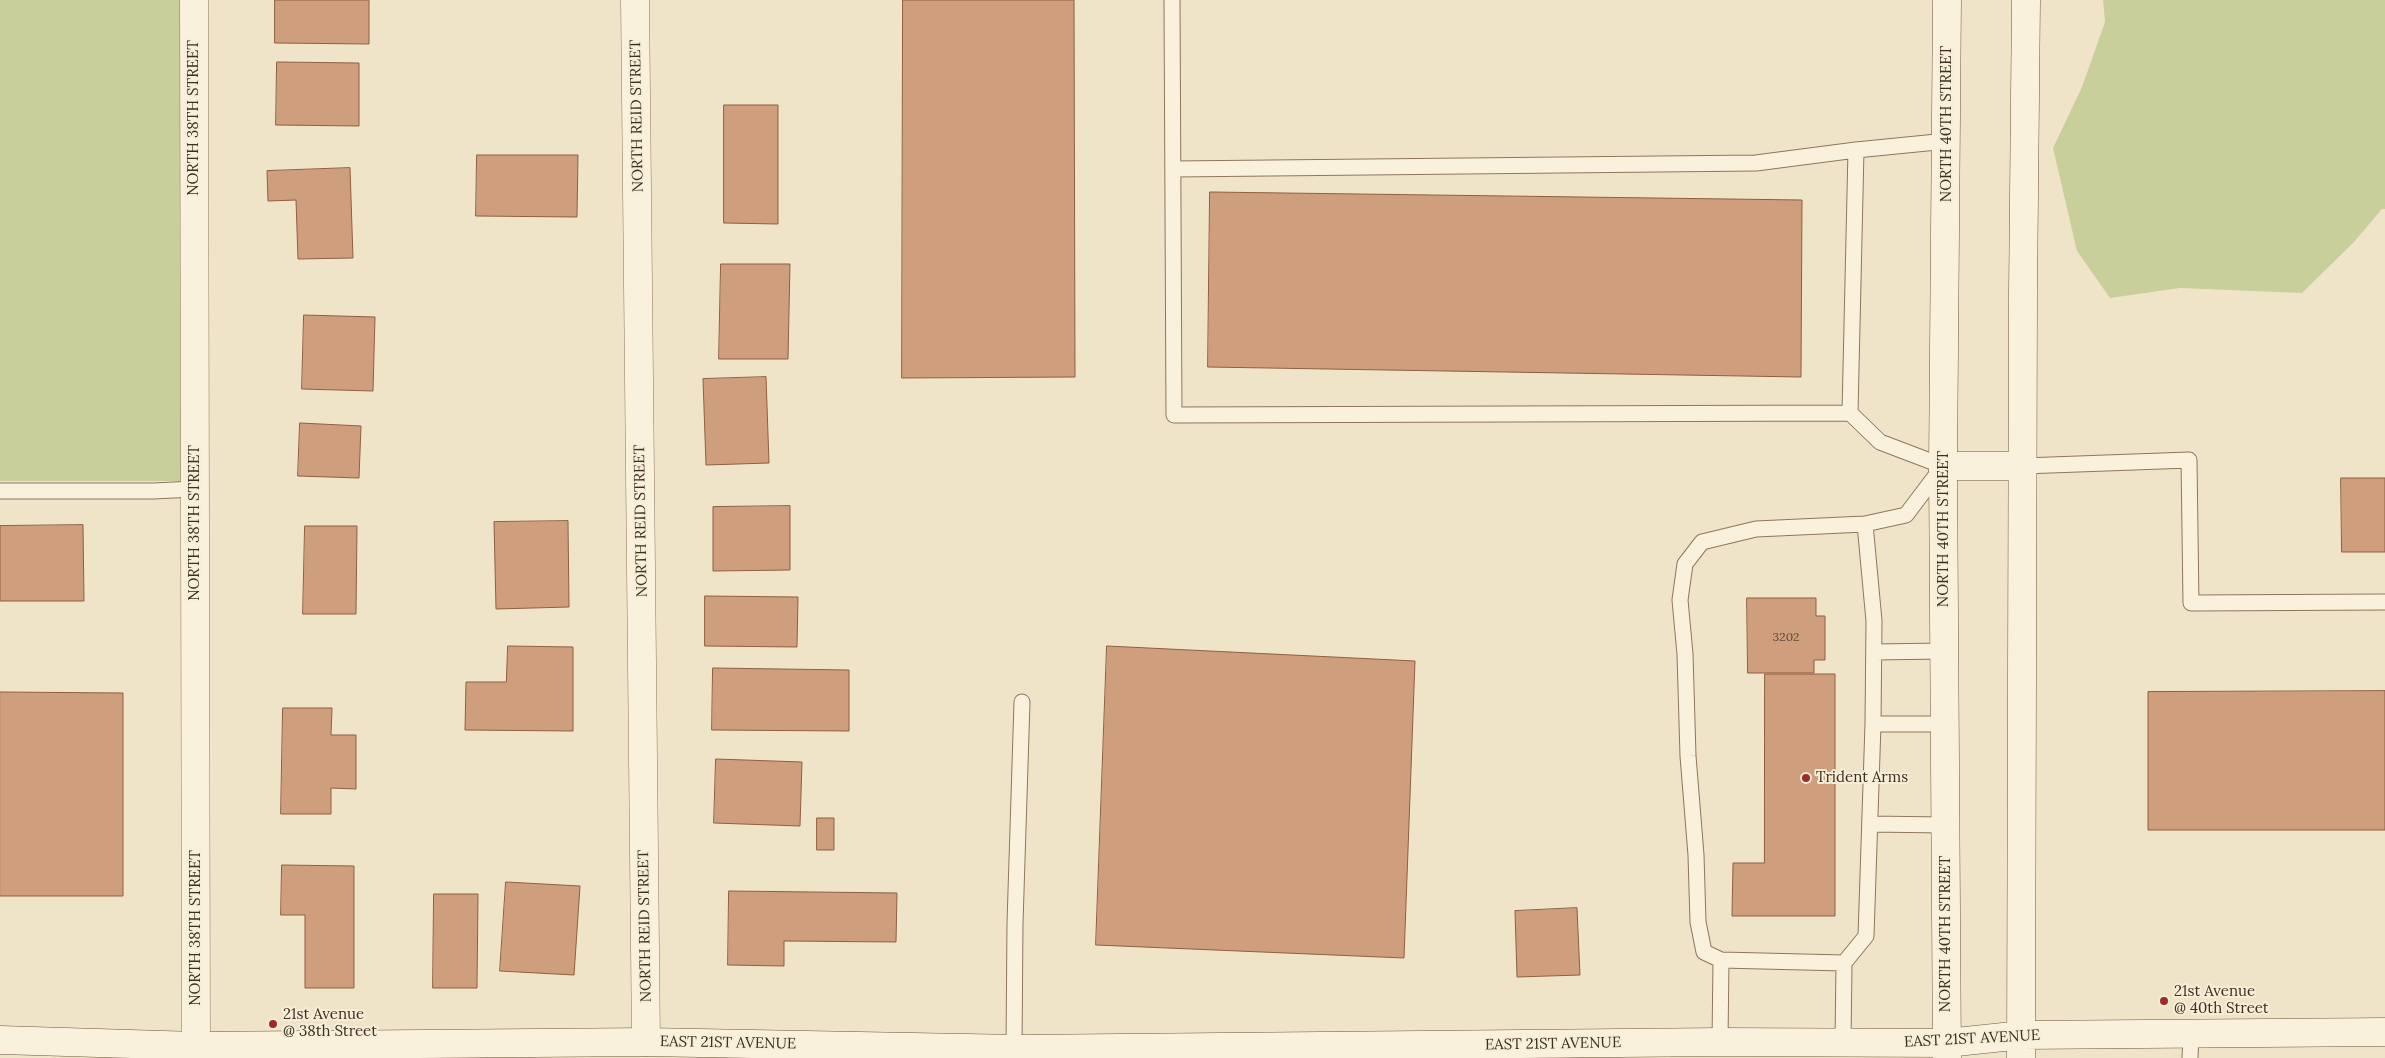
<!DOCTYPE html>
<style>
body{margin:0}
canvas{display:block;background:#f0e4c8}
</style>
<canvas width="2385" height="1058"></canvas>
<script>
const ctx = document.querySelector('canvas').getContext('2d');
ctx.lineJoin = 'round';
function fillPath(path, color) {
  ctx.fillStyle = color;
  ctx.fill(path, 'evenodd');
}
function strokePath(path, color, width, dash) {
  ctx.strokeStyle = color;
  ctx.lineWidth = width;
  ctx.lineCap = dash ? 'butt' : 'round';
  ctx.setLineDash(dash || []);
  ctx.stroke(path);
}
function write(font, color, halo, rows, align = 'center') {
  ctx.font = font + ' Lora,serif';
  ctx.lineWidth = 4;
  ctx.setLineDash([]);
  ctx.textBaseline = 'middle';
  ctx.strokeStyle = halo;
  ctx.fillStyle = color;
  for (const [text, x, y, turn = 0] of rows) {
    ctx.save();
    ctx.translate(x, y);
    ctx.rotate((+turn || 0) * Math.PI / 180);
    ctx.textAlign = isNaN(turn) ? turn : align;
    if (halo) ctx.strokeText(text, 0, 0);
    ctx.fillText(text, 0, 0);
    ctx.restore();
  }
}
fillPath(new Path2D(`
 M0,0H184L180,393L185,481H0Z
 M2103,0H2385V209H2382L2354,242L2302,293L2180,288L2110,298L2077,251L2053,148L2082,87L2105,22Z`), '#c9cf9b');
const building = new Path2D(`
 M275,0H369V44L275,43Z
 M903,0H1074L1075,377L902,378Z
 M277,62L359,63V126L276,125Z
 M724,105H778V224L724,223Z
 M477,155H578L577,217L476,216Z
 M350,168L353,258L298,259L296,200L268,201L267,171Z
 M1210,192L1802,200L1801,377L1208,367Z
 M721,264H790L788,359H719Z
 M304,315L375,317L373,391L302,389Z
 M766,377L769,463L706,465L703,379Z
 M300,423L361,426L359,478L298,476Z
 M2341,478H2385V552H2342Z
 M790,506V570L713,571V507Z
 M568,521L569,607L496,609L494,522Z
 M83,525L84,601H0V526Z
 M305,526H357L356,614H303Z
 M705,596L798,597L797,647L705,646Z
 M1747,598H1816V616H1825V660H1814V673H1748Z
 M508,646L573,647V731L465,730L466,682H506Z
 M1107,646L1415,661L1404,958L1096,945Z
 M713,668L849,670V731L712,730Z
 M1765,674H1835V916H1732L1733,863H1764Z
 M2385,691V830H2148V692Z
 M0,692L123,693V896H0Z
 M283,708H332L331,735H356V789L331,788V814H281Z
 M716,759L802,762L800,826L714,823Z
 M817,818H834V850H817Z
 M282,865L354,866V988H305V915H281Z
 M506,882L580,886L574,975L500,971Z
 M729,891L897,893L896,942L784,941V966L728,965Z
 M434,894H478L477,988H433Z
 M1577,908L1580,975L1517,977L1515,911Z`);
fillPath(building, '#cf9f7d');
strokePath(building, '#8d5f41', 1);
const lane = new Path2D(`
 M1172,0L1174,415L1850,413L1880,442L1943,466L1906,515L1865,524L1756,529L1702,542L1685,564L1680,600L1685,654L1688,756L1696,855L1698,922L1704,952L1721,960L1844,963L1843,1044
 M1174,169L1756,163L1856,150L1947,141
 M1850,413L1856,150
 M2023,466L2189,460L2191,603L2385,602
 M0,491H153L195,489
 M1874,652L1944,651
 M1873,724H1945
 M1870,824L1945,825
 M1844,963L1866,936L1873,724L1874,621L1865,524
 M1720,1042L1721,960
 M1014,1049L1015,923L1022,702
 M2190,1058L2191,1034`);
const street = new Path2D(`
 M194,0L196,1046
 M635,0L646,1042`);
const secondary = new Path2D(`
 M1943,466H2023
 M0,1040L196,1046L646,1042L1020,1049L1720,1042L1947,1043L2022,1035L2385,1032
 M1947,1058L1943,466L1947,0
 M2021,1058L2023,293L2026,0`);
strokePath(lane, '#8d765c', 17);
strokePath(street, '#8d765c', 29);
strokePath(secondary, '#6f573f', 29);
strokePath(lane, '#faf1dc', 15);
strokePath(street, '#faf1dc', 28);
strokePath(secondary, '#faf1dc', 28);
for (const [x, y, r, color] of [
 [1806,778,5,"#9e2a2b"],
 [2164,1001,5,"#9e2a2b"],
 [273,1024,5,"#9e2a2b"]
]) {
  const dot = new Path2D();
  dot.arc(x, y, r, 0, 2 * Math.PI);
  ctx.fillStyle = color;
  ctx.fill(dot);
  strokePath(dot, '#f7eed8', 2);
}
write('12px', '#624a37', null, [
 ["3202",1786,638]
]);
write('15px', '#3d2e20', '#f7eed8', [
 ["NORTH REID STREET",637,116,-91],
 ["NORTH 38TH STREET",194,118,-90],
 ["NORTH 40TH STREET",1947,124,-90],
 ["NORTH REID STREET",641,521,-91],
 ["NORTH 38TH STREET",195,523,-90],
 ["NORTH 40TH STREET",1944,529,-90],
 ["NORTH REID STREET",645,926,-91],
 ["NORTH 38TH STREET",196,928,-90],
 ["NORTH 40TH STREET",1946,934,-90],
 ["EAST 21ST AVENUE",1972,1039,-3],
 ["EAST 21ST AVENUE",728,1043,1],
 ["EAST 21ST AVENUE",1553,1044,-1]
]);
write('15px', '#3d2e20', '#f7eed8', [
 ["Trident Arms",1816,778],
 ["21st Avenue",2174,992],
 ["@ 40th Street",2174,1009],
 ["21st Avenue",283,1015],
 ["@ 38th Street",283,1032]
], 'left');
</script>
